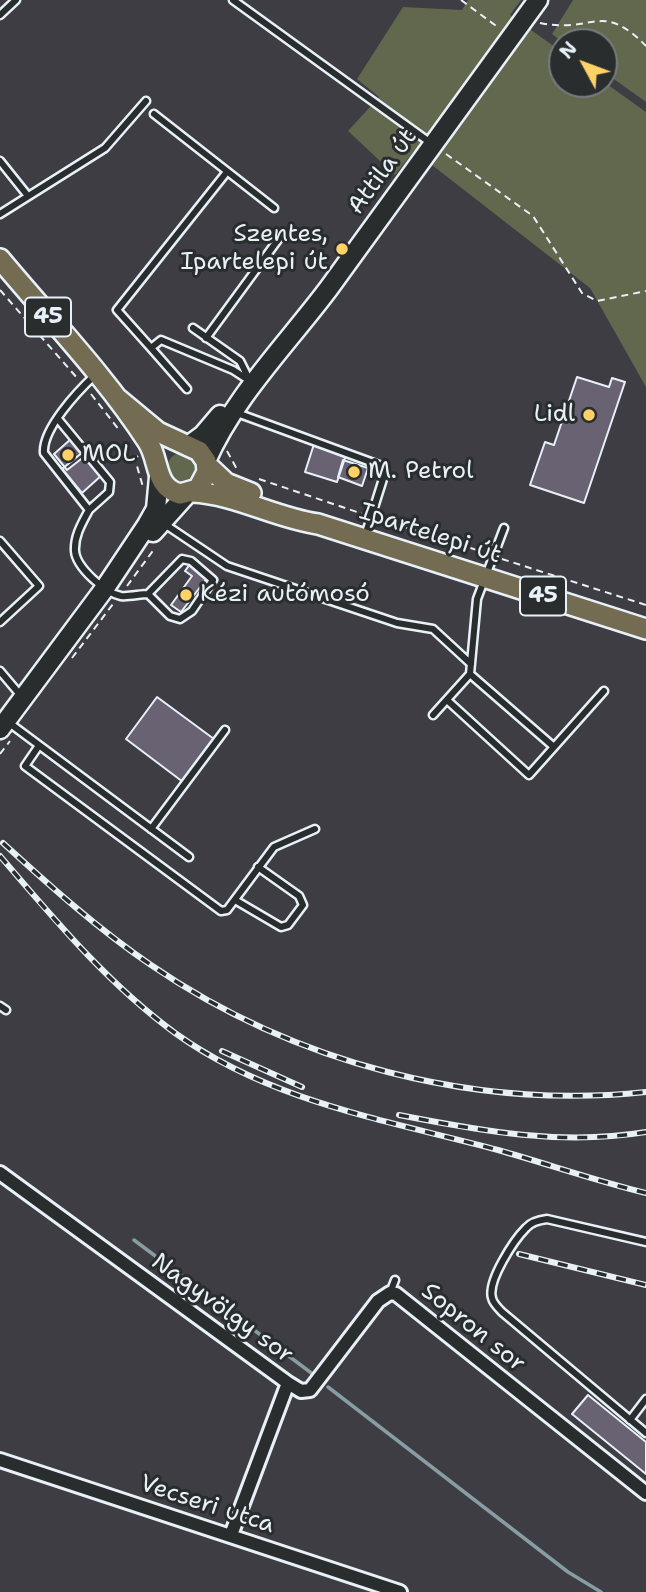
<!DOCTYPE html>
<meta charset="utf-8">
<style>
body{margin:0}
#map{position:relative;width:646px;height:1592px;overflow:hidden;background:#3d3d43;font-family:"Shantell Sans",sans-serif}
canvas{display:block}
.north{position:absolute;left:548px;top:28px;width:70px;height:70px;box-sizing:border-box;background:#2a2d2e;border:2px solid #767b7f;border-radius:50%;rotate:311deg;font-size:19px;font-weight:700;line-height:28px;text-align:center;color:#e8f1f8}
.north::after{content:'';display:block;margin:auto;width:24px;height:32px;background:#ffd166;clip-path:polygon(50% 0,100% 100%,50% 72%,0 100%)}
</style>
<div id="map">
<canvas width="646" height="1592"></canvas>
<div class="north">N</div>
</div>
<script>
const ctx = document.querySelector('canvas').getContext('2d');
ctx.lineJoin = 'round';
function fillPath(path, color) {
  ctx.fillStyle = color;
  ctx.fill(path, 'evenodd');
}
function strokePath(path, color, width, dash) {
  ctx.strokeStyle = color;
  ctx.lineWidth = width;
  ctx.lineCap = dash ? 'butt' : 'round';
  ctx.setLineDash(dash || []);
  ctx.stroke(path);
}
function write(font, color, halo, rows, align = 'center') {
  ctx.font = font + ' "Shantell Sans",sans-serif';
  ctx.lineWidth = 6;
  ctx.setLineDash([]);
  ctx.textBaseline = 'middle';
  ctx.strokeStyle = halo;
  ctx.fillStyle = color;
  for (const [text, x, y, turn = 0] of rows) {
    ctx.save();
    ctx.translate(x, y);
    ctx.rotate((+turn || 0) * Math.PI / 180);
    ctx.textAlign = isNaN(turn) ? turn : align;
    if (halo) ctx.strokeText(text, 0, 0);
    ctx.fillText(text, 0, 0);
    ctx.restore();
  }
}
fillPath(new Path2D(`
 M468,0H521L510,15L562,52V84L604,82L646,112V387L590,288L414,151L395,175L348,131L379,97L357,79L403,7L462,10Z
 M573,0H646V102L604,72V42H562L552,34Z
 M167 468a15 15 0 1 1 30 0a15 15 0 1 1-30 0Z`), '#61684e');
strokePath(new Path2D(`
 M134,1240L314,1375
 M328,1387L568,1572L601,1592`), '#879ca3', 3.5);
const building = new Path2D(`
 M577,377L609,387L612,378L625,382L584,503L530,485L545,442L554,445Z
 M71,439L85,456L67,470L54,454Z
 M314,444L346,455L337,482L305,472Z
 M83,452L102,475L82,493L62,469Z
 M343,460L368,468L362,486L338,477Z
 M190,564L208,577L181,612L171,605L192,576L185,571Z
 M157,697L214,739L183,782L126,739Z
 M588,1395L646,1442V1474L572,1414Z`);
fillPath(building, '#696273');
strokePath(building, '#e8f1f8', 2);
const lane = new Path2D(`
 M233,0L432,144
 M0,15L16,0
 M154,114L274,208
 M0,161L28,196
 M226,173L117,310L151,348L161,340L233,370L253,383
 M0,214L105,148L146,101
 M193,328L240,361L249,379
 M206,338L280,237
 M151,348L187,389
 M95,375C78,391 42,429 44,453L89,510C82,523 74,536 75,551C76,567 105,593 121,596C129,597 140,594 148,594L182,559L191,561L213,580L192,611L180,619L170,616L148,594
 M237,413L379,465L383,479L365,536
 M58,419L110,482L109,492L89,510
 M163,523L227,566L397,623L433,629L471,664
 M0,541L39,586L0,622
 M0,671L22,697
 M470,674L554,747
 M447,700L529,775L604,691
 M433,715L470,674L477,599L504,528
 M8,722L189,857
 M38,747L25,766L221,911L227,910L274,847L315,829
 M151,829L225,730
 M235,900L281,927L288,925L303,905L299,896L258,867
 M0,1006L6,1010
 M646,1242L547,1219C539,1220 531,1222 526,1228C514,1240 487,1281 492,1298C493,1303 498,1308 502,1312L646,1433
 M390,1293L395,1280
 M630,1420L646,1399`);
const street = new Path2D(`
 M0,1173L288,1383L231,1535
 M288,1383L301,1391L310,1390L378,1301L390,1293L396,1294L646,1493
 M0,1460L400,1592`);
const secondary = new Path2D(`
 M188,446L203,435L220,415
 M206,461C234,397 287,344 329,288C399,192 468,96 538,0
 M153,532L187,494
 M0,729L105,588L147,525L156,509L159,477`);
const primary = new Path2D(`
 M0,259C50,319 106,377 148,442C160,461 154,487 180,494L198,489L207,472L206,461L199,451L158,432L117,398
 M207,465L226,483L251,493
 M192,492C236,494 275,518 318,524L646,629`);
strokePath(lane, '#e8f1f8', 11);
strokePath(street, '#e8f1f8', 18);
strokePath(secondary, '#e8f1f8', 23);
strokePath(primary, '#e8f1f8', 24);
strokePath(new Path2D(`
 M461,0L499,28
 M540,23C594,34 601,0 646,46
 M446,154L533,216L582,293L597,301L646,291
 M0,290L78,379
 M91,394L120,431
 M227,451L238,471
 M138,456L135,459L143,487
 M259,479L363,514
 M379,519L483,552
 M502,559L646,605
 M127,586L155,548
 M72,658L113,604
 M0,754L10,741`), '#e8f1f8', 2, [7, 5]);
strokePath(lane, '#2a2d2e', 6);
strokePath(street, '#2a2d2e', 12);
strokePath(secondary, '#2a2d2e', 18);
strokePath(primary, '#736b52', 19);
const rail = new Path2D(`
 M3,843C50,886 98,929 151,965C294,1063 474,1110 646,1092
 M0,856C54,919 107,983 175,1033C271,1102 386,1120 498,1150C548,1164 596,1181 646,1193
 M222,1051L302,1087
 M399,1115C482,1131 562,1146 646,1132
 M519,1254L646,1285`);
strokePath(rail, '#e8f1f8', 6);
strokePath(rail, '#2a2d2e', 3.5, [10]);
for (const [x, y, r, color] of [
 [342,249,7,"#ffd166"],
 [589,415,7,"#ffd166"],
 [68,455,7,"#ffd166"],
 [354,472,7,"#ffd166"],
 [186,595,7,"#ffd166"]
]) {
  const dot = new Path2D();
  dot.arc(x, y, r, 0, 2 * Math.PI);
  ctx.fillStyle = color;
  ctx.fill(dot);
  strokePath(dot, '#2a2d2e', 2.5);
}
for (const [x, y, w] of [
 [48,317,46],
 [543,596,46]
]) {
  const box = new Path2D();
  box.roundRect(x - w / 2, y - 19.5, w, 39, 5);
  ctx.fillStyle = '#2a2d2e';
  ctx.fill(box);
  strokePath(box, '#e8f1f8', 2);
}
write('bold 23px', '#e8f1f8', null, [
 ["45",48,317],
 ["45",543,596]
]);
write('24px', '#e8f1f8', '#2a2d2e', [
 ["Attila út",383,172,-54],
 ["Ipartelepi út",430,534,18],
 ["Nagyvölgy sor",222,1309,36],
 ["Sopron sor",473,1328,39],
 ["Vecseri utca",207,1505,18]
]);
write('24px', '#e8f1f8', '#2a2d2e', [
 ["Szentes,",328,235,"right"],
 ["Ipartelepi út",328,263,"right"],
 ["Lidl",575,415,"right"],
 ["MOL",82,455],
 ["M. Petrol",368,472],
 ["Kézi autómosó",200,595]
], 'left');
</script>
